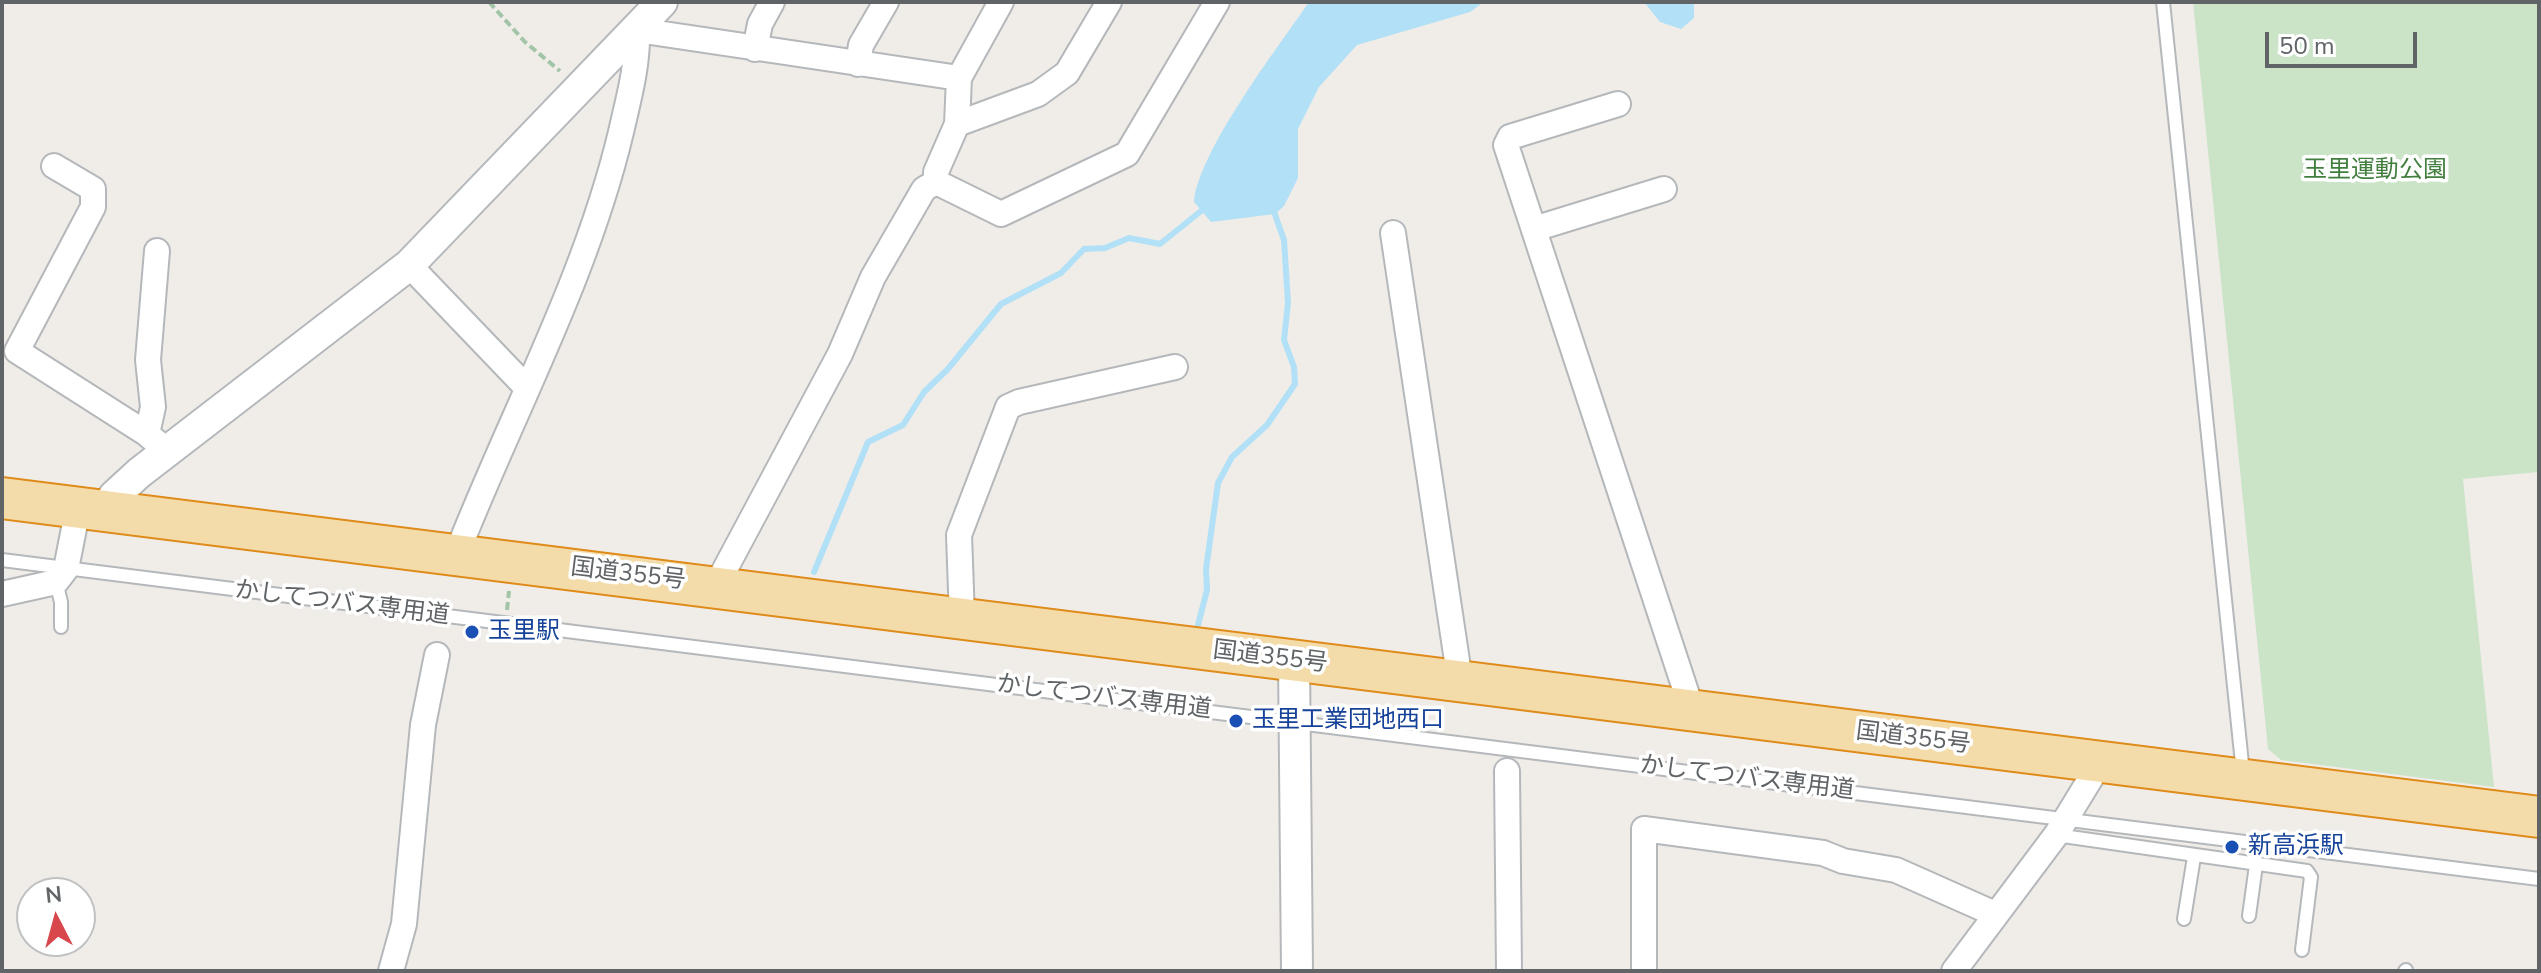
<!DOCTYPE html>
<meta charset="utf-8">
<style>
body{margin:0}
#map{position:relative;width:2541px;height:973px;overflow:hidden;background:#f0ede9;font-family:"Nunito Sans",sans-serif}
canvas{display:block}
.frame{position:absolute;inset:0;border:4px solid #606467;pointer-events:none}
.north{position:absolute;left:16px;top:877px;width:80px;height:80px;box-sizing:border-box;background:#fff;border:2px solid #bfc1c2;border-radius:50%;rotate:354deg;font-size:22px;font-weight:700;line-height:32px;text-align:center;color:#606467}
.north::after{content:'';display:block;margin:auto;width:28px;height:36px;background:#d7474c;clip-path:polygon(50% 0,100% 100%,50% 72%,0 100%)}
.scale{position:absolute;left:2265px;top:32px;width:152px;height:36px;box-sizing:border-box;border:4px solid #606467;border-top:0;padding-left:10px;font-size:24px;line-height:28px;white-space:nowrap;color:#606467;-webkit-text-stroke:6px #fff;paint-order:stroke}
</style>
<div id="map">
<canvas width="2541" height="973"></canvas>
<div class="frame"></div>
<div class="north">N</div>
<div class="scale">50 m</div>
</div>
<script>
const ctx = document.querySelector('canvas').getContext('2d');
ctx.lineJoin = 'round';
function fillPath(path, color) {
  ctx.fillStyle = color;
  ctx.fill(path, 'evenodd');
}
function strokePath(path, color, width, dash) {
  ctx.strokeStyle = color;
  ctx.lineWidth = width;
  ctx.lineCap = dash ? 'butt' : 'round';
  ctx.setLineDash(dash || []);
  ctx.stroke(path);
}
function write(font, color, halo, rows, align = 'center') {
  ctx.font = font + ' "Nunito Sans","Noto Sans JP",sans-serif';
  ctx.lineWidth = 7;
  ctx.setLineDash([]);
  ctx.textBaseline = 'middle';
  ctx.strokeStyle = halo;
  ctx.fillStyle = color;
  for (const [text, x, y, turn = 0] of rows) {
    ctx.save();
    ctx.translate(x, y);
    ctx.rotate((+turn || 0) * Math.PI / 180);
    ctx.textAlign = isNaN(turn) ? turn : align;
    if (halo) ctx.strokeText(text, 0, 0);
    ctx.fillText(text, 0, 0);
    ctx.restore();
  }
}
fillPath(new Path2D(`
 M2193,2H2539V472L2463,479L2494,787L2281,760L2268,749Z`), '#cbe4c8');
fillPath(new Path2D(`
 M1309,2H1484L1470,12L1357,45L1319,87L1298,129V178L1284,206L1275,214L1211,222L1194,202C1198,152 1278,47 1309,2Z
 M1644,2H1694V18L1681,29L1660,22Z`), '#b2e0f6');
strokePath(new Path2D(`
 M814,572L868,442L903,425L924,392L947,370L1001,304L1061,273L1084,249L1105,248L1129,238L1160,244L1206,207
 M1198,625L1207,590L1206,569L1218,483L1232,457L1267,425L1295,384L1294,367L1284,340L1288,303L1284,240L1273,209`), '#b2e0f6', 6);
const service = new Path2D(`
 M2163,2L2243,773
 M2,560L2539,879
 M56,582L61,602V627
 M2056,835L2307,871L2311,877L2302,950
 M2249,916L2256,865
 M2184,919L2194,857
 M2405,971L2406,970`);
const minor = new Path2D(`
 M755,49L760,24L772,2
 M858,64L861,45L886,2
 M1618,104L1510,137L1506,145L1692,710
 M957,124L1038,94L1067,73L1109,2
 M54,166L93,189V207L17,351L147,434L167,451
 M936,182L1001,214L1127,154L1217,2
 M1534,229L1664,189
 M1393,233L1460,681
 M409,265L527,388
 M147,434L153,407L148,360L157,251
 M457,553C512,413 586,279 621,132C629,97 638,65 637,30L959,78
 M716,586L840,354L873,277L924,189L936,182V172L957,124L959,78L1001,2
 M2,594L56,582L66,569L78,508
 M962,618L959,535L1008,407L1019,402L1175,367
 M1507,771L1509,971
 M391,971L404,924L423,725L437,655
 M1644,971V829L1823,853L1843,861L1896,870L1995,914
 M1954,971L2056,835L2100,763`);
const tertiary = new Path2D(`
 M104,512L114,496L139,473L409,265L662,2
 M1294,661L1297,971`);
const trunk = new Path2D(`
 M2,498L2539,817`);
strokePath(service, '#b5b8bb', 16);
strokePath(minor, '#b5b8bb', 28);
strokePath(tertiary, '#b5b8bb', 34);
strokePath(trunk, '#df8b1a', 44);
strokePath(new Path2D(`
 M489,2L525,42L560,71
 M507,610L509,591`), '#a2c5a8', 4, [8, 4]);
strokePath(service, '#fff', 12);
strokePath(minor, '#fff', 24);
strokePath(tertiary, '#fff', 30);
strokePath(trunk, '#f4dcaa', 40);
for (const [x, y, r, color] of [
 [472,632,8,"#1a4fb4"],
 [1236,721,8,"#1a4fb4"],
 [2232,847,8,"#1a4fb4"]
]) {
  const dot = new Path2D();
  dot.arc(x, y, r, 0, 2 * Math.PI);
  ctx.fillStyle = color;
  ctx.fill(dot);
  strokePath(dot, '#fff', 3);
}
write('24px', '#427f3f', '#fff', [
 ["玉里運動公園",2375,171]
]);
write('24px', '#606467', '#fff', [
 ["国道355号",628,575,7],
 ["かしてつバス専用道",342,604,7],
 ["国道355号",1270,658,7],
 ["かしてつバス専用道",1104,698,7],
 ["国道355号",1913,739,7],
 ["かしてつバス専用道",1747,779,7]
]);
write('24px', '#164399', '#fff', [
 ["玉里駅",488,632],
 ["玉里工業団地西口",1252,721],
 ["新高浜駅",2248,847]
], 'left');
</script>
